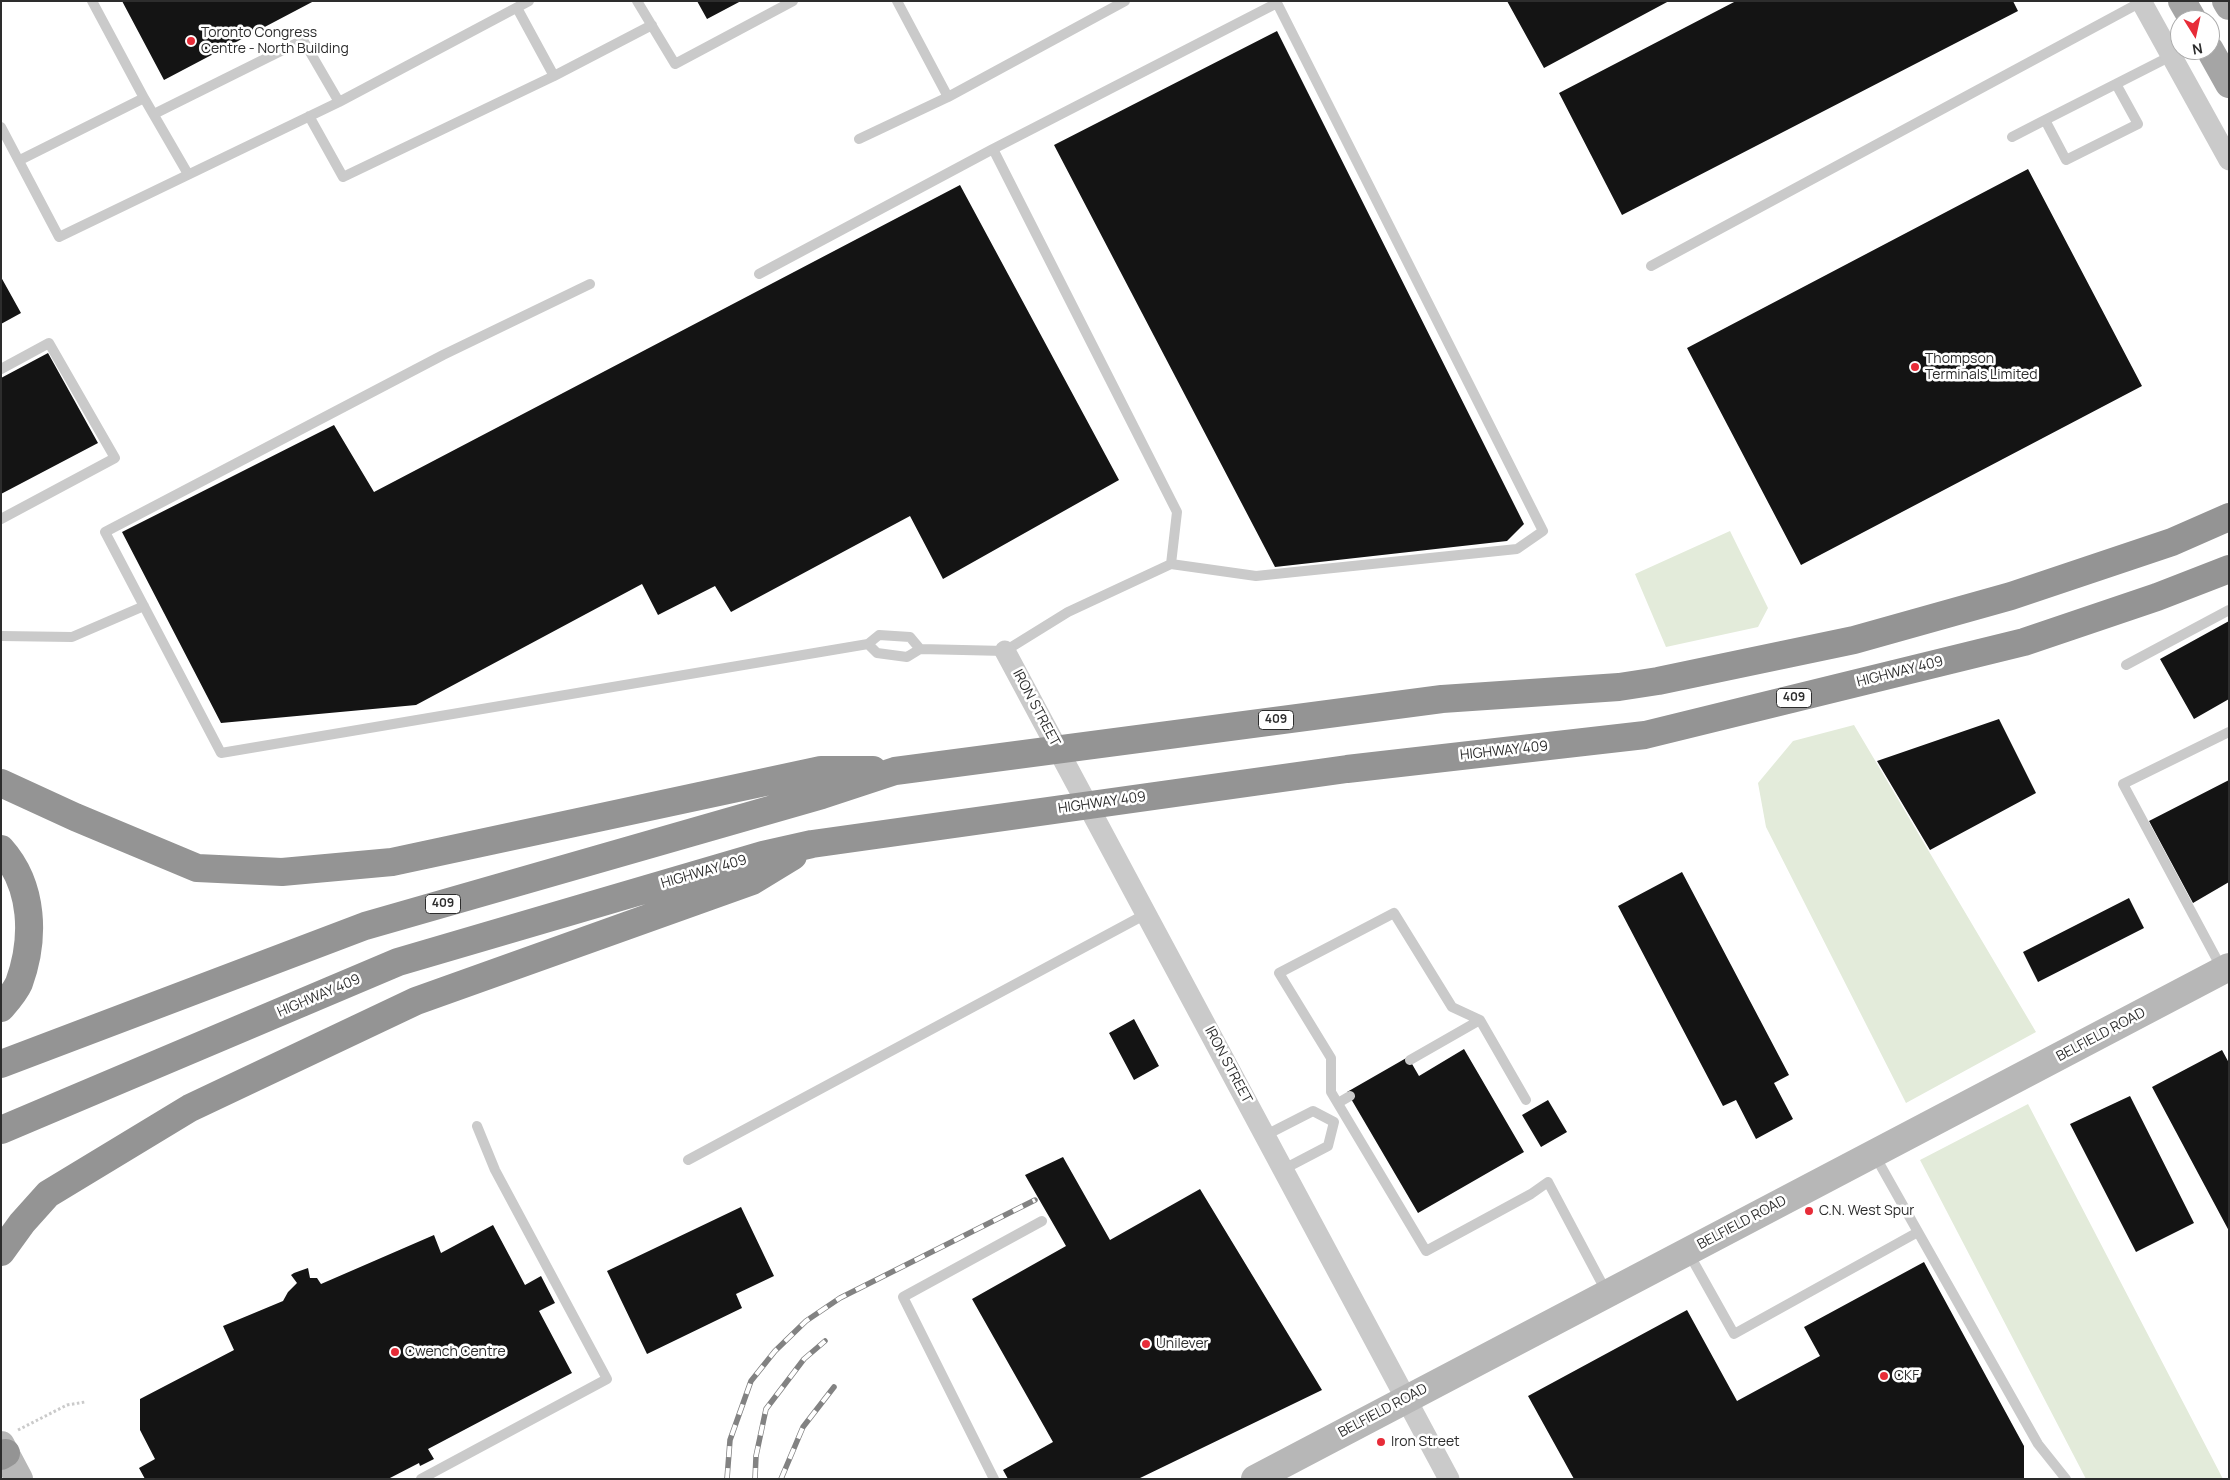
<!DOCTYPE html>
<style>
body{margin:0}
#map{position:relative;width:2230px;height:1480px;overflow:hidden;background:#fff;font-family:Manrope,sans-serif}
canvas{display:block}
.frame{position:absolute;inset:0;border:2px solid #2d2d2d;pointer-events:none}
.north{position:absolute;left:2170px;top:10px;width:50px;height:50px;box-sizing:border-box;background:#fff;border:1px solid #ababab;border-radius:50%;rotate:170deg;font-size:14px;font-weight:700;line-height:20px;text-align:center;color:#2d2d2d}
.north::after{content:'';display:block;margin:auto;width:18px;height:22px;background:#e72c38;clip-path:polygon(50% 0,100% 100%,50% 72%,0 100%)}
</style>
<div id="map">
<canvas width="2230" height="1480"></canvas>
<div class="frame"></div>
<div class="north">N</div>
</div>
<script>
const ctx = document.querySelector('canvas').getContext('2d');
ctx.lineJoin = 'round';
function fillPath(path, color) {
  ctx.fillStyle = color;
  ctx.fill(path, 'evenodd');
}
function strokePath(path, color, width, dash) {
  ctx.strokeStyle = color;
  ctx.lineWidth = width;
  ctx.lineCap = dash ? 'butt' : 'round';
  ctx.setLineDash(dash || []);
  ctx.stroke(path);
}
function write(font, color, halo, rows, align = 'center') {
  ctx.font = font + ' Manrope,sans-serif';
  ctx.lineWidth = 5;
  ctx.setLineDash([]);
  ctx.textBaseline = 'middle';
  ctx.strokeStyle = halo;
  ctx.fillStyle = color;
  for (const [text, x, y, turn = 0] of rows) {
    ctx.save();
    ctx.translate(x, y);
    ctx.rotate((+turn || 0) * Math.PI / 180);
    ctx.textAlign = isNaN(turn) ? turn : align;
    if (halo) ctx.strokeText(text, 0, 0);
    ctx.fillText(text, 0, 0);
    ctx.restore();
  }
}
fillPath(new Path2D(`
 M1730,531L1768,608L1758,627L1666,647L1635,574Z
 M1854,725L2036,1032L1906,1103L1766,827L1758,783L1793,741Z
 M2028,1104L2223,1479H2086L1920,1160Z`), '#e3ebda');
fillPath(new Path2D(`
 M122,1H314L164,80Z
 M697,1H741L707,19Z
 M1507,1H1669L1544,68Z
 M1736,1H2013L2018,11L1622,215L1559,93Z
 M1277,31L1524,524L1507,541L1275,567L1054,145Z
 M2028,169L2142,386L1801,565L1687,348Z
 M960,185L1119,480L943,579L910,516L731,612L715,586L658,615L642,584L416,705L221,723L122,532L334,425L374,492Z
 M1,277L21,313L1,324Z
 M48,353L98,443L1,494V378Z
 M2229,621V699L2194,719L2160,659Z
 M1999,719L2036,793L1930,850L1877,761Z
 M2229,780V882L2193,903L2149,821Z
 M1682,872L1789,1075L1774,1083L1793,1119L1756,1139L1736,1100L1723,1106L1618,906Z
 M2129,898L2144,928L2038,982L2023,952Z
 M1134,1019L1159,1066L1134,1080L1109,1033Z
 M1464,1049L1524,1152L1418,1213L1347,1092L1408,1057L1419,1076Z
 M2222,1050L2229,1063V1231L2152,1087Z
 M2130,1096L2194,1223L2136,1252L2070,1124Z
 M1548,1100L1567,1132L1541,1147L1522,1115Z
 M1063,1157L1110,1240L1200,1189L1322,1390L1138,1479H1008L1003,1470L1053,1442L972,1299L1066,1246L1025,1175Z
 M741,1207L774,1276L736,1294L742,1308L647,1354L607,1271Z
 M493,1225L525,1285L541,1276L555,1303L539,1311L572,1373L428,1449L434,1459L420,1466L419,1463L388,1479H145L139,1468L155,1459L140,1430V1399L234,1350L223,1326L283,1301L288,1292L297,1283L291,1275L294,1273L308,1268L310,1278H317L321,1284L434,1235L441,1253Z
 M1924,1262L2024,1446V1479H1574L1528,1396L1687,1310L1737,1401L1820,1356L1804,1327Z`), '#141414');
strokePath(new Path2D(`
 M18,1430L67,1405L85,1402`), '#cacaca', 3, [2.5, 2.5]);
strokePath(new Path2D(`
 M637,1L675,64L793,1
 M897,1L948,97L1125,1
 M517,8L554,76
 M2116,84L2138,124L2066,160L2045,120L2171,56
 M144,98L188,174
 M154,114L303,40L339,102
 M309,116L343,177L554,76L652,25
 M1,127L59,237L339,102L529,1
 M2012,137L2045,120
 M859,139L948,97
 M993,149L1277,3L1543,531L1517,549L1256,576L1171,564
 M20,160L144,98L92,1
 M1651,266L2141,2
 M759,274L993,149L1177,512L1171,564L1068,612L1005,651L920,649L907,657L877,653L868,644
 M590,284L443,355L105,532L221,753L868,644L879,635L910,637L920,649
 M1,369L49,343L115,458L1,519
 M1,636L72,637L144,606
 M2126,665L2229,610
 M2222,969L2123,784L2229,732
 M1410,1060L1480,1020
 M1526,1100L1480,1020L1452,1007L1394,913L1279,973L1331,1058V1092L1426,1251L1531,1194L1548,1182L1607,1293
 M1338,1103L1350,1096
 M1266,1135L1313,1111L1334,1122
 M688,1160L1146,914
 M1284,1169L1328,1146L1334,1122
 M1918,1232L2038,1444L2066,1479
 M1688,1252L1734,1334L1918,1232L1874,1154
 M421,1479L607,1379L495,1170L477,1126
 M994,1479L903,1297L1042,1221`), '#cacaca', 10);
strokePath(new Path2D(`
 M2141,1L2229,160
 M1005,651L1449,1479`), '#cacaca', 21);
strokePath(new Path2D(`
 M1,1445L19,1479
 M1255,1479L2229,967`), '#b7b7b7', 28);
strokePath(new Path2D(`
 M2182,1L2193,20
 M2226,1L2229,6
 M2210,50L2229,84`), '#a5a5a5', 28);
strokePath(new Path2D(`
 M1,783L75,817L197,868L282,872L392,862L821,770H873
 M1,849C34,886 35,939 19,983C15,992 7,1001 1,1008
 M1,1064L365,926L822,795L895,771L1442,699L1619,687L1658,681L1854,640L2011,596L2172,542L2229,517
 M1,1130L398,962L763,855L812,844L1347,769L1645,735L2024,642L2157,597L2229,569
 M1,1252L22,1223L48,1194L190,1108L416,1001L752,881L793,856
 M1,1456L6,1453`), '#949494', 28);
const rail = new Path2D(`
 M727,1479L730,1440L751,1381L775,1351L806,1321L840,1298L1035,1200
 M755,1479L756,1456L766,1409L804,1359L825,1341
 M781,1479L803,1427L834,1387`);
strokePath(rail, '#828282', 5.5);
strokePath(rail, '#fff', 4, [11]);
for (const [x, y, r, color] of [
 [191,41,5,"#e72c38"],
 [1915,367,5,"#e72c38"],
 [1809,1211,5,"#e72c38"],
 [1146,1344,5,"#e72c38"],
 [395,1352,5,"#e72c38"],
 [1884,1376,5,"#e72c38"],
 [1381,1442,5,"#e72c38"]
]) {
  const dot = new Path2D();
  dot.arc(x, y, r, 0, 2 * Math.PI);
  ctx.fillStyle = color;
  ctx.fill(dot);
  strokePath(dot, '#fff', 2);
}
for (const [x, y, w] of [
 [1794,698,35],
 [1276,720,35],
 [443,904,35]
]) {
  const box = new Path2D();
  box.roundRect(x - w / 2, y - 9.5, w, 19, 4);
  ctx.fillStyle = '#fff';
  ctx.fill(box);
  strokePath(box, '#2d2d2d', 1);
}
write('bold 12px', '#2d2d2d', null, [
 ["409",1794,698],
 ["409",1276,720],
 ["409",443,904]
]);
write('14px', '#2d2d2d', '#fff', [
 ["Toronto Congress",201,33],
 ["Centre - North Building",201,49],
 ["Thompson",1925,359],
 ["Terminals Limited",1925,375],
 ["C.N. West Spur",1819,1211],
 ["Unilever",1156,1344],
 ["Cwench Centre",405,1352],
 ["CKF",1894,1376],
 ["Iron Street",1391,1442]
], 'left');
write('14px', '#2d2d2d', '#fff', [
 ["HIGHWAY 409",1900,672,-14],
 ["IRON STREET",1036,708,62],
 ["HIGHWAY 409",1504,751,-6],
 ["HIGHWAY 409",1102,803,-8],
 ["HIGHWAY 409",704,872,-16],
 ["HIGHWAY 409",319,996,-23],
 ["BELFIELD ROAD",2101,1035,-28],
 ["IRON STREET",1228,1065,62],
 ["BELFIELD ROAD",1742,1223,-28],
 ["BELFIELD ROAD",1383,1411,-28]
]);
</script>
